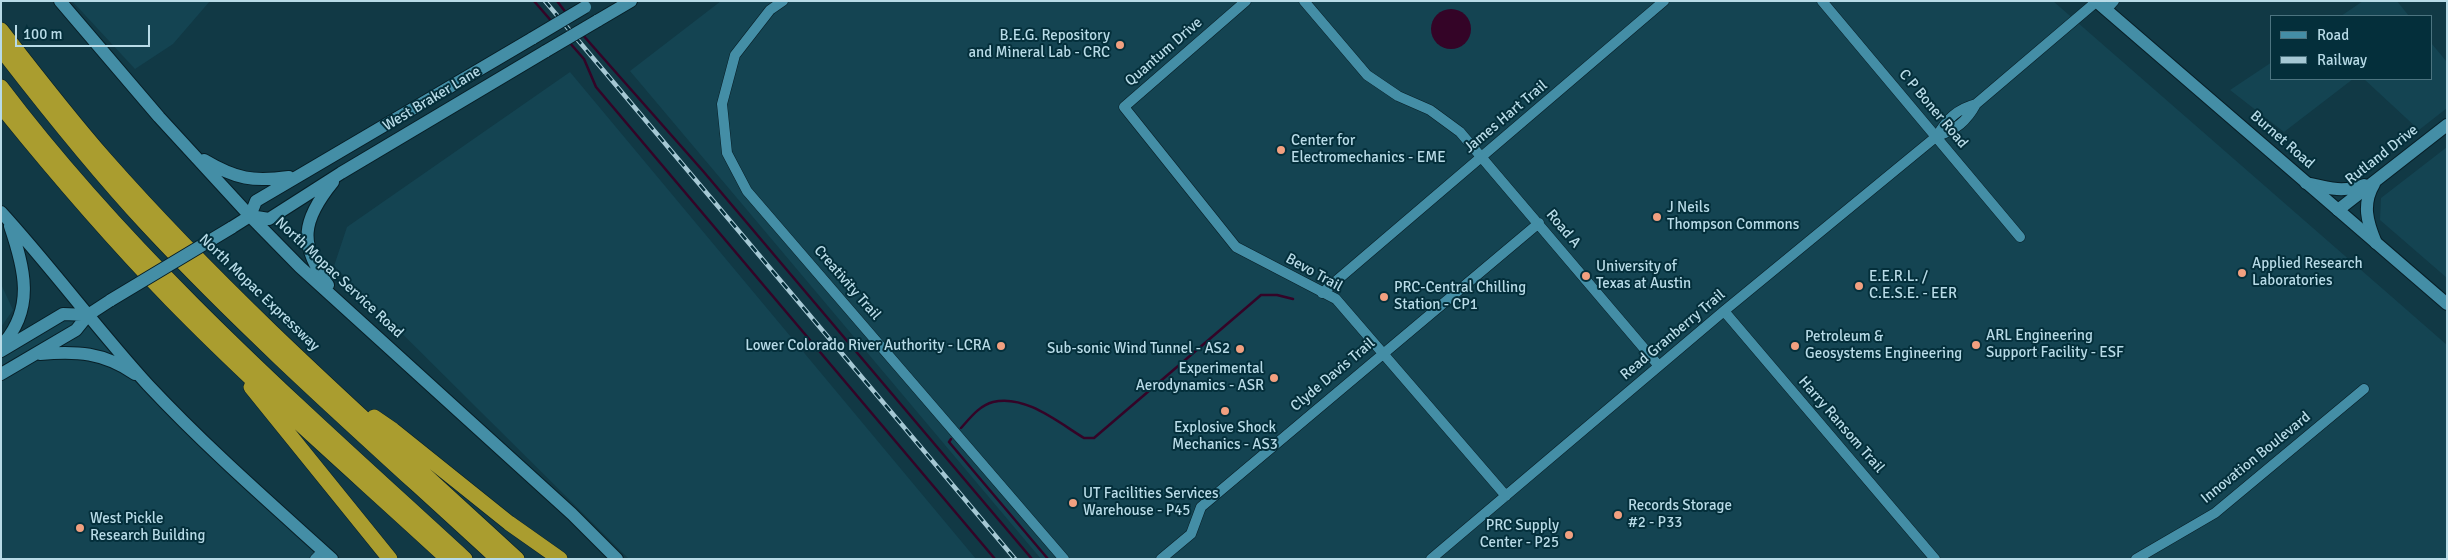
<!DOCTYPE html>
<style>
body{margin:0}
#map{position:relative;width:2448px;height:560px;overflow:hidden;background:#113945;font-family:Signika,sans-serif}
canvas{display:block}
.frame{position:absolute;inset:0;border:2px solid #b8dbe7;pointer-events:none}
.legend{position:absolute;left:2270px;top:15px;width:162px;height:65px;box-sizing:border-box;background:#042f3b;border:1px solid #4c7480;margin:0;padding:6px 9px;list-style:none;font-size:15px;color:#b8dbe7}
.legend li{display:flex;align-items:center;gap:10px;height:25px}
.legend b{width:25px;border:1px solid #4c7480}
.scale{position:absolute;left:15px;top:25px;width:135px;height:22px;box-sizing:border-box;border:2px solid #b8dbe7;border-top:0;padding-left:6px;font-size:15px;line-height:18px;white-space:nowrap;color:#b8dbe7;-webkit-text-stroke:4px #042f3b;paint-order:stroke}
</style>
<div id="map">
<canvas width="2448" height="560"></canvas>
<div class="frame"></div>
<ul class="legend">
<li><b style="height:6px;background:#448ea6"></b>Road</li>
<li><b style="height:6px;background:#a5c8d4"></b>Railway</li>
</ul>
<div class="scale">100 m</div>
</div>
<script>
const ctx = document.querySelector('canvas').getContext('2d');
ctx.lineJoin = 'round';
function fillPath(path, color) {
  ctx.fillStyle = color;
  ctx.fill(path, 'evenodd');
}
function strokePath(path, color, width, dash) {
  ctx.strokeStyle = color;
  ctx.lineWidth = width;
  ctx.lineCap = dash ? 'butt' : 'round';
  ctx.setLineDash(dash || []);
  ctx.stroke(path);
}
function write(font, color, halo, rows, align = 'center') {
  ctx.font = font + ' Signika,sans-serif';
  ctx.lineWidth = 4;
  ctx.setLineDash([]);
  ctx.textBaseline = 'middle';
  ctx.strokeStyle = halo;
  ctx.fillStyle = color;
  for (const [text, x, y, turn = 0] of rows) {
    ctx.save();
    ctx.translate(x, y);
    ctx.rotate((+turn || 0) * Math.PI / 180);
    ctx.textAlign = isNaN(turn) ? turn : align;
    if (halo) ctx.strokeText(text, 0, 0);
    ctx.fillText(text, 0, 0);
    ctx.restore();
  }
}
fillPath(new Path2D(`
 M72,1H210L173,44L135,69Z
 M721,1H2053L2447,345V559H1041L630,71Z
 M2363,1H2397L2409,16H2341Z
 M2432,44L2447,62V108L2419,130L2364,79H2432Z
 M2272,62V79H2353L2284,132L2230,90Z
 M570,72L976,559H629L334,266L347,227Z
 M2447,147V278L2380,220L2381,198Z
 M1,284L13,310L1,327Z
 M63,314L88,315L147,384L332,559H1V351Z`), '#144452');
fillPath(new Path2D(`
 M1431 29a20 20 0 1 1 40 0a20 20 0 1 1-40 0Z`), '#340427');
strokePath(new Path2D(`
 M534,1L553,23
 M557,1L567,14
 M582,34L703,171L1032,559
 M569,42L584,59L596,87L995,559
 M961,428C970,418 980,405 993,402C1025,394 1059,423 1084,438H1094L1261,295H1277L1293,299
 M951,439L949,442L1048,559`), '#340427', 2.5);
const minor = new Path2D(`
 M783,1L770,10L735,55L722,104L727,153L747,191L1064,559
 M1246,1L1124,107L1236,247L1336,299L1506,496
 M1304,1L1367,75L1398,96L1430,110L1460,132L1659,366
 M1822,1L2020,237
 M2106,10L2114,1
 M1937,136C1947,119 1957,109 1976,104
 M1322,293L1664,1
 M1724,311L1935,559
 M315,559L323,551
 M1161,559L1191,534L1201,507L1539,223
 M1431,559L1724,311L1937,136C1956,130 1967,121 1976,104L2096,2
 M2136,559L2215,513L2364,389`);
const tertiary = new Path2D(`
 M2306,183C2327,188 2343,193 2364,185
 M2374,184C2362,204 2367,222 2376,243
 M2338,210L2447,125`);
const secondary = new Path2D(`
 M60,1L159,117L250,216L300,267L572,514L617,559
 M2096,1L2447,304
 M597,21L631,1
 M204,160C236,179 253,182 289,177
 M1,212C52,268 97,329 148,385C207,448 268,501 332,559
 M250,216L256,201L533,38
 M231,228L250,216L269,219L341,173L546,51
 M328,285C298,244 302,220 333,182
 M1,346C36,309 24,267 10,226
 M1,351L63,314L88,315
 M40,354C77,351 103,352 135,374
 M1,374L76,330L88,315L111,300`);
const motorway = new Path2D(`
 M1,30C35,74 69,118 105,159C232,303 376,429 517,559
 M1,49C48,110 96,170 148,226C258,344 380,450 498,559
 M1,87C135,264 302,409 465,559
 M1,106C55,173 111,238 171,300C259,390 355,473 448,559
 M251,387L390,559
 M374,417L393,430L509,523L560,559`);
strokePath(minor, '#071e26', 11);
strokePath(tertiary, '#071e26', 14);
strokePath(secondary, '#071e26', 14);
strokePath(motorway, '#071e26', 16);
strokePath(minor, '#448ea6', 10);
strokePath(tertiary, '#448ea6', 12);
strokePath(secondary, '#448ea6', 12);
strokePath(motorway, '#aa9d2f', 15);
const rail = new Path2D(`
 M545,1L1015,559`);
strokePath(rail, '#a5c8d4', 4.5);
strokePath(rail, '#042f3b', 2.5, [8]);
const secondaryBridge = new Path2D(`
 M533,38L585,7
 M546,51L597,21
 M111,300L231,228`);
strokePath(secondaryBridge, '#071e26', 14, []);
strokePath(secondaryBridge, '#448ea6', 12);
for (const [x, y, r, color] of [
 [1120,45,5,"#f2a080"],
 [1281,150,5,"#f2a080"],
 [1657,217,5,"#f2a080"],
 [2242,273,5,"#f2a080"],
 [1586,276,5,"#f2a080"],
 [1859,286,5,"#f2a080"],
 [1384,297,5,"#f2a080"],
 [1976,345,5,"#f2a080"],
 [1001,346,5,"#f2a080"],
 [1795,346,5,"#f2a080"],
 [1240,349,5,"#f2a080"],
 [1274,378,5,"#f2a080"],
 [1225,411,5,"#f2a080"],
 [1073,503,5,"#f2a080"],
 [1618,515,5,"#f2a080"],
 [80,528,5,"#f2a080"],
 [1569,535,5,"#f2a080"]
]) {
  const dot = new Path2D();
  dot.arc(x, y, r, 0, 2 * Math.PI);
  ctx.fillStyle = color;
  ctx.fill(dot);
  strokePath(dot, '#042f3b', 2);
}
write('15px', '#b8dbe7', '#042f3b', [
 ["B.E.G. Repository",1110,36,"right"],
 ["and Mineral Lab - CRC",1110,53,"right"],
 ["Center for",1291,141],
 ["Electromechanics - EME",1291,158],
 ["J Neils",1667,208],
 ["Thompson Commons",1667,225],
 ["Applied Research",2252,264],
 ["Laboratories",2252,281],
 ["University of",1596,267],
 ["Texas at Austin",1596,284],
 ["E.E.R.L. /",1869,277],
 ["C.E.S.E. - EER",1869,294],
 ["PRC-Central Chilling",1394,288],
 ["Station - CP1",1394,305],
 ["ARL Engineering",1986,336],
 ["Support Facility - ESF",1986,353],
 ["Petroleum &",1805,337],
 ["Geosystems Engineering",1805,354],
 ["Lower Colorado River Authority - LCRA",991,346,"right"],
 ["Sub-sonic Wind Tunnel - AS2",1230,349,"right"],
 ["Experimental",1264,369,"right"],
 ["Aerodynamics - ASR",1264,386,"right"],
 ["Explosive Shock",1225,428,"center"],
 ["Mechanics - AS3",1225,445,"center"],
 ["UT Facilities Services",1083,494],
 ["Warehouse - P45",1083,511],
 ["Records Storage",1628,506],
 ["#2 - P33",1628,523],
 ["West Pickle",90,519],
 ["Research Building",90,536],
 ["PRC Supply",1559,526,"right"],
 ["Center - P25",1559,543,"right"]
], 'left');
write('15px', '#b8dbe7', '#042f3b', [
 ["Quantum Drive",1164,52,-41],
 ["West Braker Lane",432,99,-31],
 ["C P Boner Road",1933,109,50],
 ["James Hart Trail",1506,117,-40],
 ["Burnet Road",2282,140,41],
 ["Rutland Drive",2382,155,-38],
 ["Road A",1563,229,50],
 ["Bevo Trail",1314,273,29],
 ["North Mopac Service Road",339,278,43],
 ["Creativity Trail",847,283,49],
 ["North Mopac Expressway",259,293,44],
 ["Read Granberry Trail",1673,335,-40],
 ["Clyde Davis Trail",1333,375,-40],
 ["Harry Ransom Trail",1841,425,49],
 ["Innovation Boulevard",2256,458,-39]
]);
</script>
